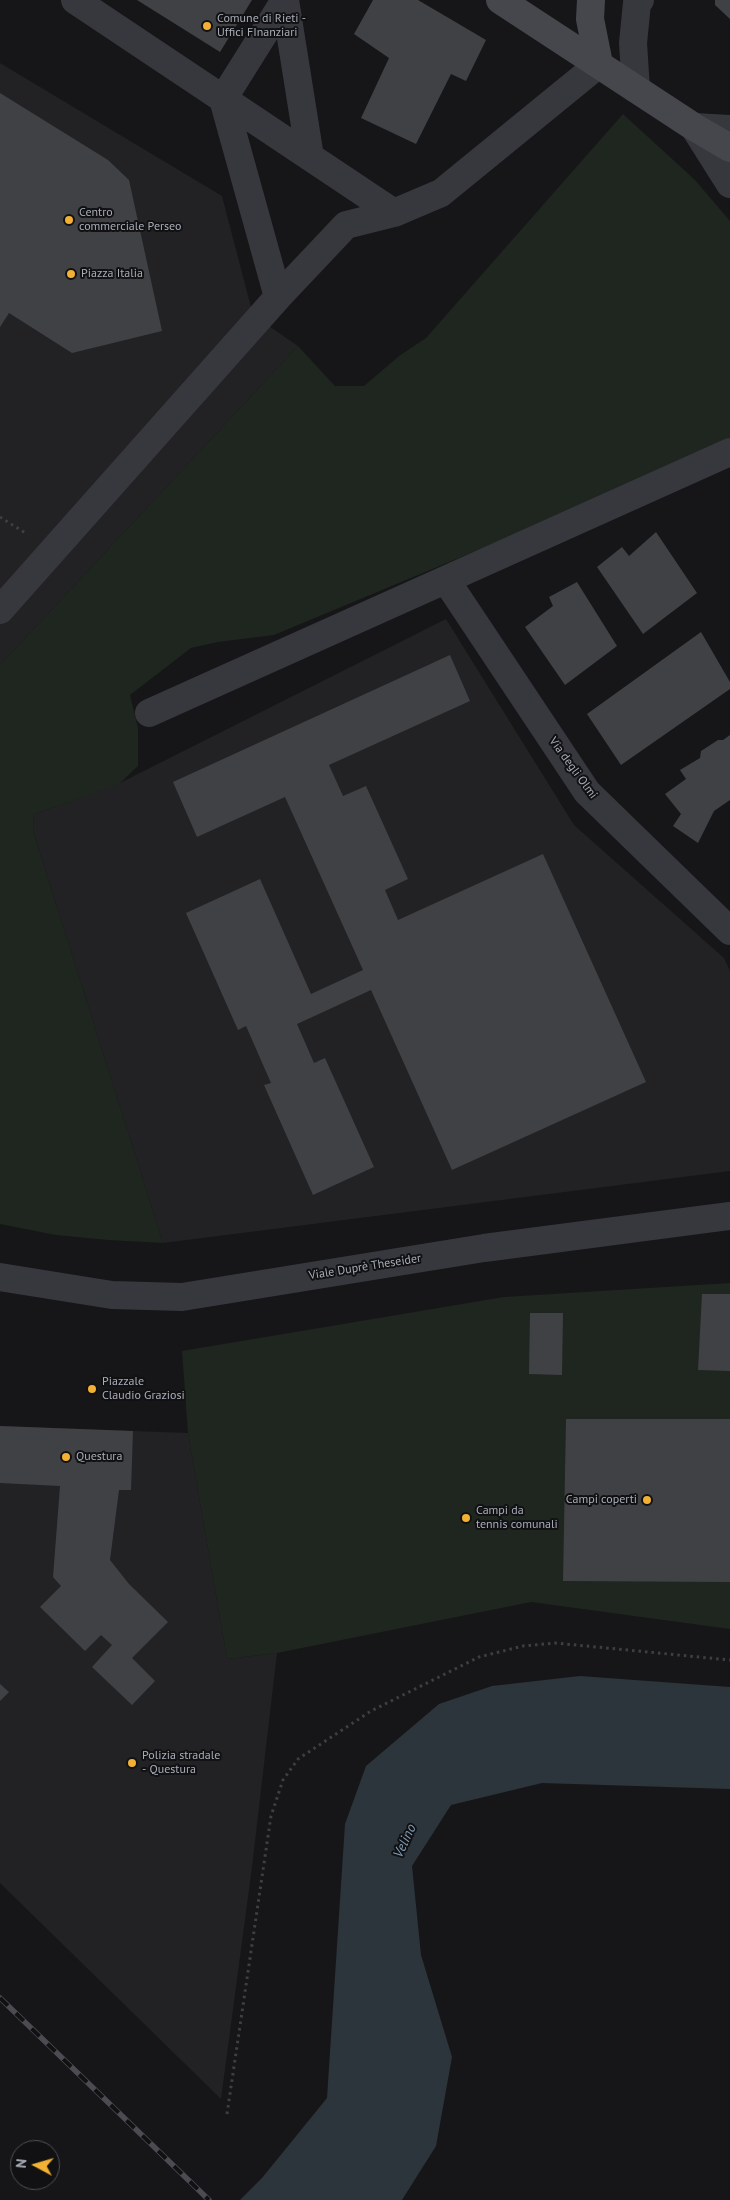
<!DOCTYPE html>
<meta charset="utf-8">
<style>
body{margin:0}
#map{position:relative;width:730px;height:2200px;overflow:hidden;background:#161618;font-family:"PT Sans",sans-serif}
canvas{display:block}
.north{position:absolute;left:10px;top:2140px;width:50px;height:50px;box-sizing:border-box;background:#111113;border:1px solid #4d4f55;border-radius:50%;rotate:276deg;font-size:14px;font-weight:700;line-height:20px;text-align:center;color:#a8adb8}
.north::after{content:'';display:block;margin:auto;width:18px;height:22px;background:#f2b134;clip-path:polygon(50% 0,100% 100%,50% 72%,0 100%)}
</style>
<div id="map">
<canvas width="730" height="2200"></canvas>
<div class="north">N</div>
</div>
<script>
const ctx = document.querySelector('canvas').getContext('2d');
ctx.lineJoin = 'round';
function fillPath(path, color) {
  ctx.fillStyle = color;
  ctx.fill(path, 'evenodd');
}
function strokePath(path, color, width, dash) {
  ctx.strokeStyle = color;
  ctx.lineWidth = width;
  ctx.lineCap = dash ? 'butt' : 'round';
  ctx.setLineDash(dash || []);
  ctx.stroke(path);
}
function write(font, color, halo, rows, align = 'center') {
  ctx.font = font + ' "PT Sans",sans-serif';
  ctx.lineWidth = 4;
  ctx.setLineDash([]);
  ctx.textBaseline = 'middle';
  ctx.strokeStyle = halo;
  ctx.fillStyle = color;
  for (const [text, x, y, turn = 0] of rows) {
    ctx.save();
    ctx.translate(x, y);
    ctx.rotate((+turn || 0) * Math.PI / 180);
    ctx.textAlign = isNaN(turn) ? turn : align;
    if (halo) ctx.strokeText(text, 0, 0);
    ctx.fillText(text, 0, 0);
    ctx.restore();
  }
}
fillPath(new Path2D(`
 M0,63L222,196L253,315L298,346L0,665Z
 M446,619L574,825L724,958L730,971V1171L163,1243L33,831L34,814L118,784Z
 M0,1426L188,1433L227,1659L277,1653L252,1867L221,2099L0,1883Z`), '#222225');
fillPath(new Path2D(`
 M623,114L695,180L730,221V438L586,505L274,635L218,642L191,648L130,695L138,728V766L118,785L34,814L33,831L163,1243L108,1240L56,1235L0,1224V665L298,346L335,386H364L399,356L426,338Z
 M730,1283V1629L531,1602L277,1653L227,1659L188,1433L182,1351L504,1297Z`), '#1e261f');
fillPath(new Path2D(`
 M580,1676L730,1687V1789L542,1783L451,1805L412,1866L421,1955L452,2057L436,2146L402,2200H240L262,2178L327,2098L345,1824L366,1766L439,1704L492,1686Z`), '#2c353c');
fillPath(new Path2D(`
 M137,0H252L220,52Z
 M373,0H418L486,40L466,81L451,74L416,144L361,118L389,58L354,34Z
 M715,0H730V19L715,5Z
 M0,93L108,160L129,180L162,331L72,353L9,313L0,327Z
 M656,532L697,593L643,634L597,567L622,547L629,556Z
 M577,582L617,646L565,685L525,627L553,606L549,597Z
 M701,632L730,682V689L621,765L587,714Z
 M450,655L470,701L329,765L343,796L366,786L408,879L385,890L398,920L543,854L646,1082L452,1170L371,990L297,1024L314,1063L325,1058L374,1167L313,1195L264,1085L271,1083L246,1026L238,1030L186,913L260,879L311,994L363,970L285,797L197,837L173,782Z
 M730,735V800L714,811L698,843L673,826L681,814L665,794L686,779L680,770L700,758L701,751L718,740H723Z
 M702,1294H730V1371L698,1370Z
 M530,1313H563L562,1375L529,1374Z
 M566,1419H730V1582L563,1581Z
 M0,1426L133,1431L131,1490H119L110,1560L129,1584L168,1622L132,1658L155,1681L132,1705L92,1667L112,1645L101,1635L85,1651L40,1607L61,1586L53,1577L60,1486L0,1483Z
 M0,1684L9,1692L0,1701Z`), '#404145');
strokePath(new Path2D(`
 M0,517L27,534
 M227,2114L271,1816L283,1780L298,1759L371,1711L479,1657L523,1646L555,1643L730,1660`), '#3d3f44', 3, [2.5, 4]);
strokePath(new Path2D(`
 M75,0L394,213
 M285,0L310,157
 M636,89L633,43L637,3L640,0
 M694,127L730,129
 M278,297L223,99L285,0
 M446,580L587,792L730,931
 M0,610L278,297L346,225L394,213L441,193L599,64
 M149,713L730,452`), '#37383d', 28);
strokePath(new Path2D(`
 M694,127L730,184
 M0,1277L112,1295L182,1297L484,1248L730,1216`), '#37383d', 28);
strokePath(new Path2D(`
 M500,0L694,127L730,148
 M591,0L590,19L599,64`), '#45474d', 28);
const rail = new Path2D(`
 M0,1998L209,2200`);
strokePath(rail, '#4a4c52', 5.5);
strokePath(rail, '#111113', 4, [11]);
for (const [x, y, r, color] of [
 [207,26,5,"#f2b134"],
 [69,220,5,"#f2b134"],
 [71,274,5,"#f2b134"],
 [92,1389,5,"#f2b134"],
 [66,1457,5,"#f2b134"],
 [647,1500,5,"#f2b134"],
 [466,1518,5,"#f2b134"],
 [132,1763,5,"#f2b134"]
]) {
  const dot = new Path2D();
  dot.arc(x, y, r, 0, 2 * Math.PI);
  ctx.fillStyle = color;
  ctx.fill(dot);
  strokePath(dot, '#111113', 2);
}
write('12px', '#a8adb8', '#111113', [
 ["Comune di Rieti -",217,19],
 ["Uffici FInanziari",217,33],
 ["Centro",79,213],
 ["commerciale Perseo",79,227],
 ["Piazza Italia",81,274],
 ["Piazzale",102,1382],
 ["Claudio Graziosi",102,1396],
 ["Questura",76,1457],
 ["Campi coperti",637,1500,"right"],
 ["Campi da",476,1511],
 ["tennis comunali",476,1525],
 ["Polizia stradale",142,1756],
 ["- Questura",142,1770]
], 'left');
write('12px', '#a8adb8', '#111113', [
 ["Via degli Olmi",573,768,54],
 ["Viale Duprè Theseider",365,1267,-9]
]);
write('italic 14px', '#7f9bb3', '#111113', [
 ["Velino",405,1841,-65]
]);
</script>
